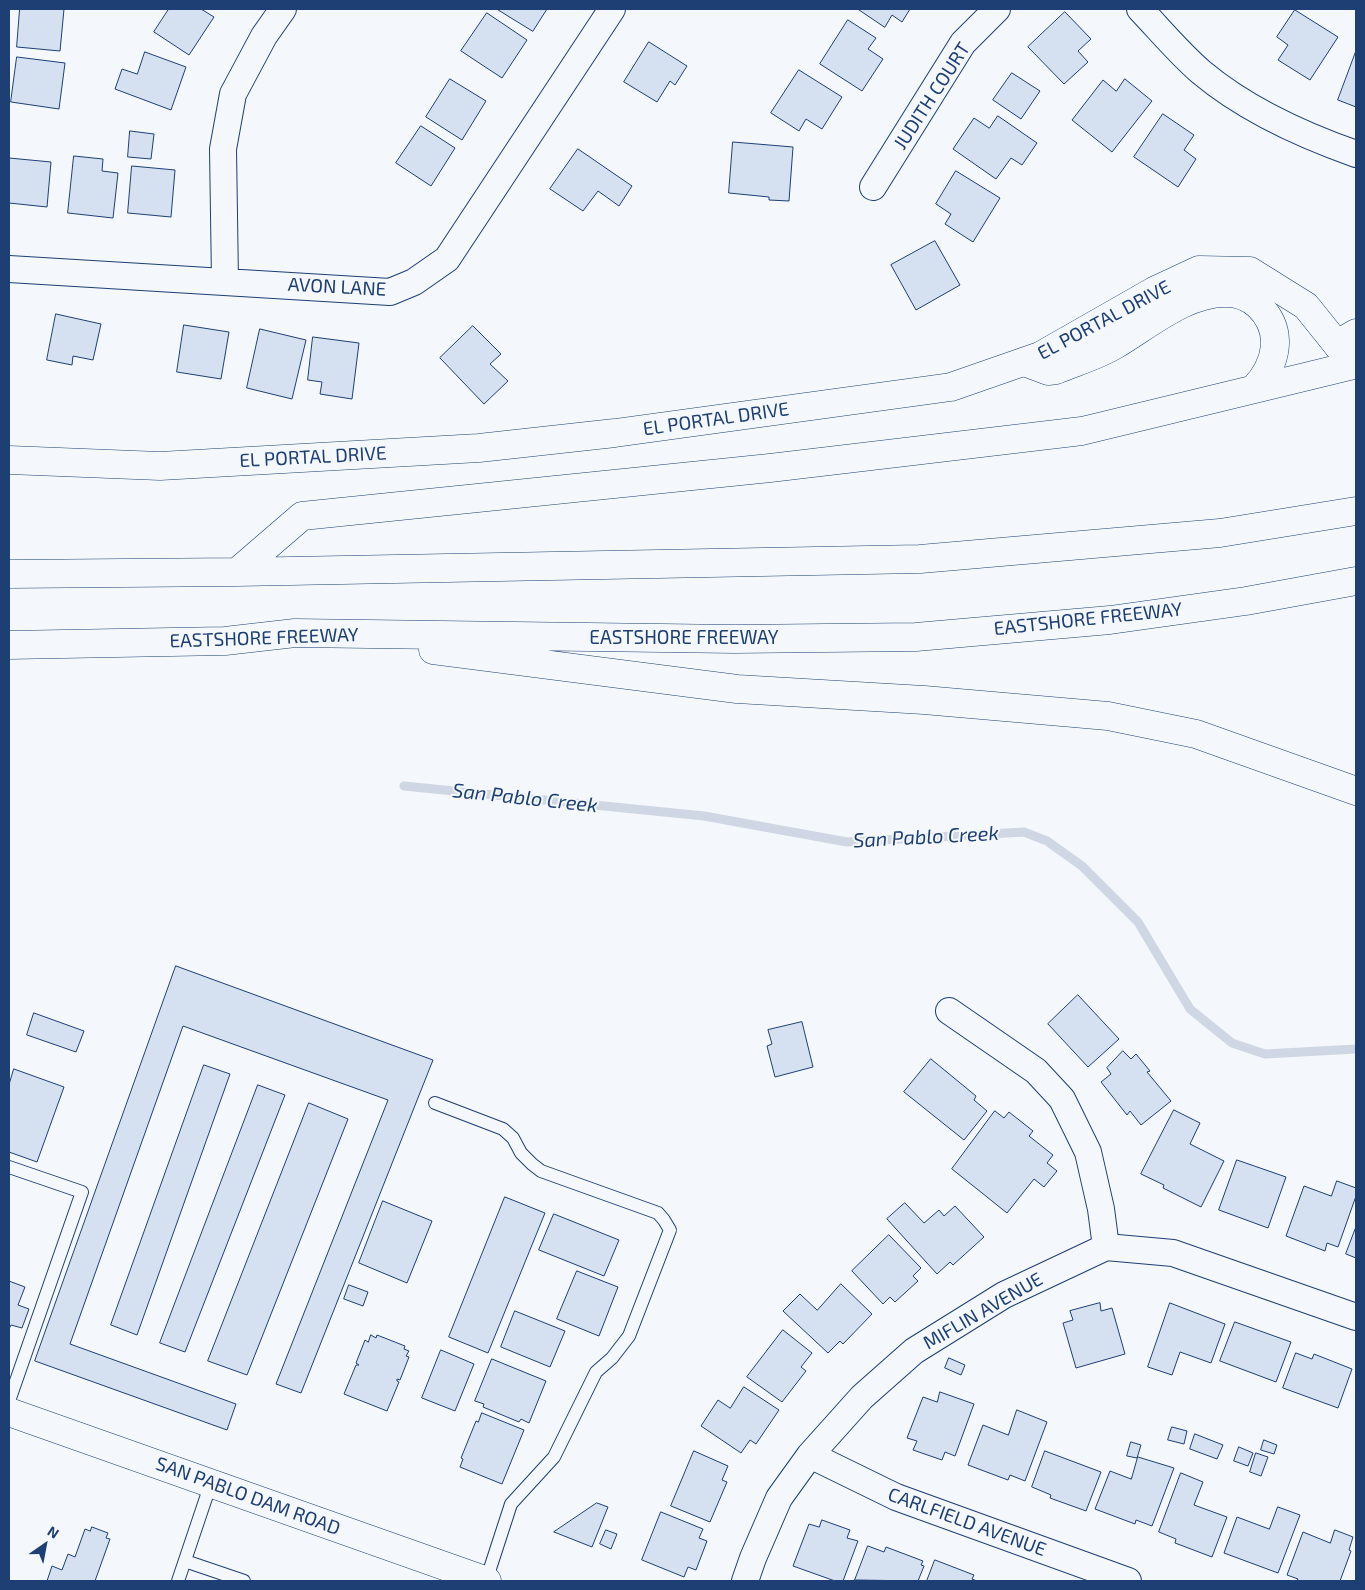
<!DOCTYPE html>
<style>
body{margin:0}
#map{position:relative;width:1365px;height:1590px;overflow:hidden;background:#f4f7fb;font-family:"Exo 2",sans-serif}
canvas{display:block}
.frame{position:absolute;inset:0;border:10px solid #1d3f73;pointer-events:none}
.north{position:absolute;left:20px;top:1520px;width:50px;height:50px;-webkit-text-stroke:4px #f4f7fb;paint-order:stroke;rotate:33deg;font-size:14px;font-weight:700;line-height:20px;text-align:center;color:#1d3f73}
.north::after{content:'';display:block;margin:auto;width:18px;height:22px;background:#1d3f73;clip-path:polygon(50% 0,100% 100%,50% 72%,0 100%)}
</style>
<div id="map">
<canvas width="1365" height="1590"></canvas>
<div class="frame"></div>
<div class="north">N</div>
</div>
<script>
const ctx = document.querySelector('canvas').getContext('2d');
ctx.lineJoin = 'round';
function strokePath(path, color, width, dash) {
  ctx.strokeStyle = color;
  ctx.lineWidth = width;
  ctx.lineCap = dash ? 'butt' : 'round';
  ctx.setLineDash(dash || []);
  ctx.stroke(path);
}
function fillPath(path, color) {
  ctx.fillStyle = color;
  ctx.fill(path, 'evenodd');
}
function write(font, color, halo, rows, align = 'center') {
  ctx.font = font + ' "Exo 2",sans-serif';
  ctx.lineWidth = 4;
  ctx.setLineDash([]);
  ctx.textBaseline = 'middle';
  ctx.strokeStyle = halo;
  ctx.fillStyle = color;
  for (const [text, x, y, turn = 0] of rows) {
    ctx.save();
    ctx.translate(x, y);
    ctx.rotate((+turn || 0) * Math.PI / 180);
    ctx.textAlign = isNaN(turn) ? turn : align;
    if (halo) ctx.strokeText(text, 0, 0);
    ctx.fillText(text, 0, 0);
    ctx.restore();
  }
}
strokePath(new Path2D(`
 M404,786L704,816L847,842L1024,832L1047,841L1082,866L1138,922L1190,1009L1232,1043L1265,1054L1356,1049`), '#cfd7e4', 9);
const building = new Path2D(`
 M20,9H64L60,51L17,47Z
 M169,9H201L214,17L189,55L154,32Z
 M497,9H547L533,31Z
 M858,9H910L902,22L892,15L885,27Z
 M1295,10L1338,37L1310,80L1278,60L1288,45L1277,37Z
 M1065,12L1091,39L1078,51L1088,62L1064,84L1028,47Z
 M487,13L527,40L502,78L461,51Z
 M848,20L876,38L868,49L883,59L862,91L820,64Z
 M649,42L687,66L675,85L670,81L657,102L624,82Z
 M1356,51V107L1338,100Z
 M145,52L186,67L171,110L115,89L122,69L137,74Z
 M17,57L65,63L59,109L11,102Z
 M799,70L842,97L822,129L806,119L799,131L771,113Z
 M1012,73L1040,91L1021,119L993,100Z
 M450,79L486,101L462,140L426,117Z
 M1125,79L1152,101L1112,152L1072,120L1103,80L1116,91Z
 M1163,114L1194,135L1184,150L1196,159L1178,187L1134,157Z
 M998,116L1037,143L1022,165L1011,158L996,179L953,149L974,118L989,128Z
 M421,126L455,148L431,186L396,163Z
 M130,131L154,134L151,159L128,157Z
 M733,142L793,147L789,201L769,200V197L729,193Z
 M578,149L632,186L619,206L598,191L583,211L550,189Z
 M74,156L103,159L102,171L118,173L113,218L68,213Z
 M9,158L51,162L47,207L9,203Z
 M132,166L175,170L171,217L128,213Z
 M956,171L1000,198L973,242L945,224L951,214L936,204Z
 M935,241L960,285L916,310L891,265Z
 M56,314L101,324L93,360L73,356L72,365L47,360Z
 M184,325L229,332L221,379L177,372Z
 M473,326L501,354L490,364L508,381L484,404L440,358Z
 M260,329L306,340L292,399L247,388Z
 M313,337L359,343L352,399L320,394L322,382L308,380Z
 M176,966L433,1060L301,1393L276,1384L388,1100L183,1026L70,1344L236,1404L227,1430L35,1361Z
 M1078,995L1119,1039L1088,1067L1048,1024Z
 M34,1013L84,1031L76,1052L27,1035Z
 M802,1022L813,1067L775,1077L767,1046L772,1044L768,1030Z
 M1123,1051L1131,1059L1136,1054L1150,1071L1147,1072L1171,1101L1141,1125L1130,1111L1127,1115L1101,1082L1111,1074L1107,1068Z
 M931,1059L976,1096L974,1100L987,1111L964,1140L904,1092Z
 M204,1065L230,1074L137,1335L111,1325Z
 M14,1069L64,1087L37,1162L9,1152V1085Z
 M258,1085L285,1095L185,1352L160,1343Z
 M309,1103L348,1119L247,1375L208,1361Z
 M1174,1110L1200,1123L1190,1144L1224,1161L1201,1207L1163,1188L1164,1185L1141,1174Z
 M995,1111L1004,1118L1009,1112L1033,1131L1029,1136L1053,1155L1047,1163L1057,1171L1044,1187L1034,1179L1007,1213L952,1169Z
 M1237,1160L1286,1177L1268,1228L1219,1210Z
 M1337,1181L1356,1188V1196L1338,1247L1327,1243L1325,1251L1286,1236L1304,1186L1331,1196Z
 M505,1197L545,1213L488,1353L449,1337Z
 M383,1201L432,1221L407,1283L359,1263Z
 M905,1203L924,1223L939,1210L944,1216L955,1206L984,1237L953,1265L950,1262L937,1274L887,1219Z
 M554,1214L619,1240L604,1276L539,1250Z
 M1356,1227V1258L1346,1254Z
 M889,1235L921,1268L913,1276L918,1281L895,1302L890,1297L883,1304L852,1271Z
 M577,1271L618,1287L599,1336L557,1319Z
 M9,1281L25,1287L18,1305L29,1309L22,1328L11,1325L9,1329Z
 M841,1284L872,1314L843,1344L840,1341L828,1353L783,1311L800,1294L817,1310Z
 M349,1285L368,1292L363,1306L344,1299Z
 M1100,1303L1101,1311L1112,1308L1125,1354L1076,1368L1063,1323L1073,1320L1070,1311Z
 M1170,1303L1225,1324L1211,1363L1180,1352L1172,1375L1148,1367Z
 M515,1311L565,1331L550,1367L501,1347Z
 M1235,1322L1291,1342L1276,1382L1220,1361Z
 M783,1330L812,1353L801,1367L806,1371L782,1402L747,1377Z
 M371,1335L376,1338L377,1335L405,1346L404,1349L409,1351L406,1356L409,1357L400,1380L397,1379V1381L399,1382L387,1411L344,1394L356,1365H359L356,1363L365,1340L368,1342Z
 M441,1350L474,1364L455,1411L422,1398Z
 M1296,1353L1312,1359L1314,1354L1352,1369L1338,1408L1283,1388Z
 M949,1358L965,1365L961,1375L945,1368Z
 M492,1359L546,1381L529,1423L521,1419L519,1422L483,1407L484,1404L475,1401Z
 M744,1387L779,1410L756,1444L750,1440L741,1453L701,1426L718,1400L730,1408Z
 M940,1392L974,1404L955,1456L945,1452L942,1460L913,1450L917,1441L907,1438L923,1397L937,1402Z
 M1017,1410L1047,1422L1025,1481L1010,1475L1008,1480L968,1465L983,1425L1008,1435Z
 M482,1413L524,1430L502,1484L460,1467L463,1459L461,1458L476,1421L478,1422Z
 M1172,1427L1187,1431L1184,1444L1168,1440Z
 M1195,1434L1223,1445L1217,1459L1190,1449Z
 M1264,1440L1277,1445L1274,1454L1261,1450Z
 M1131,1442L1141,1445L1137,1458L1127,1456Z
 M1239,1447L1253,1453L1248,1466L1234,1461Z
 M694,1451L728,1466L722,1480L727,1482L710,1522L671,1506Z
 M1045,1451L1101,1472L1086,1511L1050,1498L1051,1495L1032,1487Z
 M1256,1453L1268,1457L1261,1476L1250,1472Z
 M1138,1457L1174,1468L1152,1526L1136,1520L1135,1524L1095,1509L1110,1471L1131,1479Z
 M1181,1473L1203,1482L1194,1505L1227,1517L1212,1557L1175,1543L1176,1539L1159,1532Z
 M597,1503L608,1507L592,1547L554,1532Z
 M1278,1507L1300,1515L1278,1573L1224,1553L1237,1517L1269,1529Z
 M661,1512L703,1529L699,1538L707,1541L696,1570L688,1567L684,1577L642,1560Z
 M822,1520L850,1530L847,1538L858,1541L843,1581H835L793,1566L809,1524L819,1527Z
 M92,1527L108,1533L106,1538L110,1539L95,1581H97H47L52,1566L62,1570L68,1554L75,1557L85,1529L90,1531Z
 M606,1530L617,1534L611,1549L600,1544Z
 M1335,1530L1353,1537L1349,1550L1351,1551L1340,1581H1297L1298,1579L1287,1575L1303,1532L1330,1543Z
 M868,1546L884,1552L886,1547L923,1561L921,1565L924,1566L918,1581L855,1580Z
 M935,1560L974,1575L972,1579L977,1581H927Z`);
fillPath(building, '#d5e0f0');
strokePath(building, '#1d3f73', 1);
const service = new Path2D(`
 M435,1103L503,1129L513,1138L521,1153L532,1164L541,1171L658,1213L664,1220L670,1230L629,1336L612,1358L596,1372L554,1457L511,1504L486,1581
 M9,1167L82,1192L9,1401
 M185,1561L244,1581
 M178,1581L211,1483`);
const minor = new Path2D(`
 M1140,9C1160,30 1179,53 1201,72C1246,110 1302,135 1356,154
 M873,187L963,43L997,9
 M9,269L390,292L414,282L447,259L612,9
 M225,281L223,149L233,94L264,36L283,9
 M949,1011L1036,1071L1062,1099L1088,1152L1101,1209L1106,1247
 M810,1455L896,1497L1128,1581
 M745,1581L753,1558L779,1498L810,1455L862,1397L914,1351L1004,1295L1106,1247L1173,1253L1356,1317`);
const secondary = new Path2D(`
 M9,460L160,466L479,448L615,433L951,387L1040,356L1154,291L1199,270L1250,271L1306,306L1351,362`);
const primary = new Path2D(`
 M9,1412L487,1581`);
const motorway = new Path2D(`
 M1337,344L1356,333
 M1024,362L1048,371L1056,370C1075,362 1097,356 1115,345C1149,325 1186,292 1227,293C1239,293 1250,298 1258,305C1285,331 1277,364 1254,389
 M237,572L302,516L770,468L1082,431L1354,365
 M9,574L237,572L920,559L1220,533L1356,511
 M9,645L225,641L295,633L735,639L916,637L1110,620L1246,601L1356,581
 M433,650L737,689L924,700L1108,716L1196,734L1356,791`);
strokePath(service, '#1d3f73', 14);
strokePath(minor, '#1d3f73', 28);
strokePath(secondary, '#1d3f73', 29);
strokePath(primary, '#1d3f73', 29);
strokePath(motorway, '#1d3f73', 29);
strokePath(service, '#f4f7fb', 12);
strokePath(minor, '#f4f7fb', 26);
strokePath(secondary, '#f4f7fb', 28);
strokePath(primary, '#f4f7fb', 28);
strokePath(motorway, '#f4f7fb', 28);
write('19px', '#1d3f73', '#f4f7fb', [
 ["JUDITH COURT",932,96,-57],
 ["AVON LANE",337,287,3],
 ["EL PORTAL DRIVE",1104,320,-28],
 ["EL PORTAL DRIVE",716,419,-8],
 ["EL PORTAL DRIVE",313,457,-3],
 ["EASTSHORE FREEWAY",1088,619,-6],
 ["EASTSHORE FREEWAY",264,638,-2],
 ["EASTSHORE FREEWAY",684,638],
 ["MIFLIN AVENUE",983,1311,-30],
 ["SAN PABLO DAM ROAD",248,1496,20],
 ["CARLFIELD AVENUE",967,1522,20]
]);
write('italic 20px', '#1d3f73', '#f4f7fb', [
 ["San Pablo Creek",525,798,6],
 ["San Pablo Creek",926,837,-3]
]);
</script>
